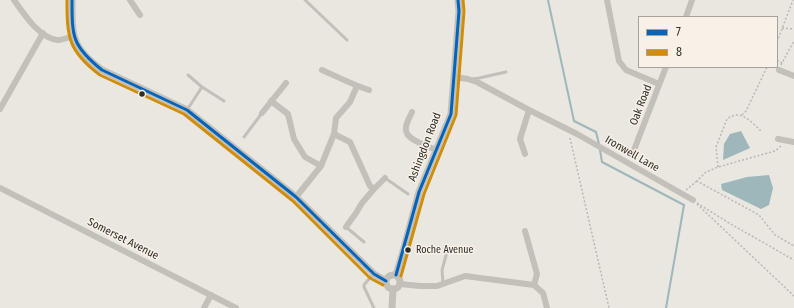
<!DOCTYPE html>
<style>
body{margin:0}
#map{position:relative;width:794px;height:308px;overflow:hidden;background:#eae6e0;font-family:"Fira Sans Condensed",sans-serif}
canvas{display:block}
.legend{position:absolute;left:638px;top:16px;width:140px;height:52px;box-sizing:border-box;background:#f7f1e7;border:1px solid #a9a29b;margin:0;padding:5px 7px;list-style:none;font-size:12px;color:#332c28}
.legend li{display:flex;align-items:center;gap:8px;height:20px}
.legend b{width:20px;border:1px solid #a9a29b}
</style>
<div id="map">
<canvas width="794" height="308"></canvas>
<ul class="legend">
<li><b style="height:5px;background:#0065bd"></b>7</li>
<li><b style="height:5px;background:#d08e08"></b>8</li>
</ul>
</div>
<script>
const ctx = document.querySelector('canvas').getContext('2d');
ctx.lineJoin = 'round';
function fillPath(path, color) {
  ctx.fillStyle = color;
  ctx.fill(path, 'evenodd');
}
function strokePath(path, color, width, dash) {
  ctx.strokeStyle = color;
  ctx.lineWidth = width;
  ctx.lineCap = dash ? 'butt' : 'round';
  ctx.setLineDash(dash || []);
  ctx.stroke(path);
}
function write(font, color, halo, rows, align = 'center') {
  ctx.font = font + ' "Fira Sans Condensed",sans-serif';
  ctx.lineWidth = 3;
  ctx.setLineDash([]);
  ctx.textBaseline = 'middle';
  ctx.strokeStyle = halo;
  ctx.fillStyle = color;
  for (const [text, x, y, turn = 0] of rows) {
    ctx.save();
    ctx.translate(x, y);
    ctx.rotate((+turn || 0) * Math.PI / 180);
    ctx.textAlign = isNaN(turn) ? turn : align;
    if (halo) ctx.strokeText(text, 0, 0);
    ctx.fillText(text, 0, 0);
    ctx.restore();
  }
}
fillPath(new Path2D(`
 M741,131L750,148L723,160L724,144L730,134Z
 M769,175L773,188L769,205L761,209L722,190L721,184L747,177Z`), '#9eb7ba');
strokePath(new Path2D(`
 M548,0L574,121L596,132L599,144
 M600,150L602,162L684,205L666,308`), '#9eb7ba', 2);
strokePath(new Path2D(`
 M782,28L794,29
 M777,42L793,0
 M777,60L782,63
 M781,65L794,41
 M742,115L746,111L767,67
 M570,138L609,308
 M781,146L775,151L718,167L706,172L697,181L759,215L775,235L794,246
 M718,167L716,147L727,119C730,117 733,115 737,115C744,114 756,126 761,131
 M686,190L697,181
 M697,203L729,223L794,260
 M697,204L794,296`), '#bcb7b2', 1.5, [2, 2]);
strokePath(new Path2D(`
 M305,0L347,40
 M188,75L202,87L224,101
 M472,79L479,78L506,72
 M187,110L202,87
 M244,137L262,113
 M385,178L408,194
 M346,227L364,242
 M373,274L364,285V287L374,308
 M443,283L442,270L447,252`), '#c3bfb9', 3);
strokePath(new Path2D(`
 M14,0C23,13 40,39 58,40C63,40 69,37 74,36
 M130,0L140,15
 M607,0L619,61L626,70L659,84
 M686,17L692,0
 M322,70C338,77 353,85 369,90
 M779,70L794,76
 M454,77L468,79L477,82L529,110L577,134L693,200
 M271,101L288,114L294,139L305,157L321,166
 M0,109L43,33
 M412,112C410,117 405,124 406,130C406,140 428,146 436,150
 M262,113L286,83
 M334,134L350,142L370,186L374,189
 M778,139L794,142
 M634,150L666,67
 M525,154L520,139L529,110
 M0,188L236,308
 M296,197L321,166L334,134L336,118L350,102L357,86
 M346,227L356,213L362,203L374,189L385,178
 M525,231L537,274L534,285L543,293L547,308
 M400,284L420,286H437L465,276L534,285
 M204,308L211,295`), '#c3bfb9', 6);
strokePath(new Path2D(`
 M72,0C72,36 71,47 102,70L187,110L296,197L374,274L386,281
 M386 282a7 7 0 1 1 14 0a7 7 0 1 1-14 0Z
 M396,275L404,248L419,192L451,114L454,77L459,11L458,0
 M392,308L393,289`), '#c3bfb9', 7);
strokePath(new Path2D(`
 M72,0C72,37 72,46 102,70L187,110L296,197L374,274L386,281
 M396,275L419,192L451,114L459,11L458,0`), '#0065bd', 3);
strokePath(new Path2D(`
 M67,0C67,37 68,51 100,75L184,114L293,201L370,278L383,285
 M401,276L424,194L456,115L464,11L463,0`), '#d08e08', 3);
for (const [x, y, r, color] of [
 [142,94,3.5,"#332c28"],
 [408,250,3.5,"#332c28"]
]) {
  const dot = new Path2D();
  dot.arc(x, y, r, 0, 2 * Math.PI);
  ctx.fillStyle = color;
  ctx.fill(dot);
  strokePath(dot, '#f7f1e7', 1.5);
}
write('10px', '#332c28', '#f7f1e7', [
 ["Roche Avenue",416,250]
], 'left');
write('11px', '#332c28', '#f7f1e7', [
 ["Oak Road",641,105,-69],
 ["Ashingdon Road",425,147,-69],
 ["Ironwell Lane",632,154,30],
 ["Somerset Avenue",123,239,27]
]);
</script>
